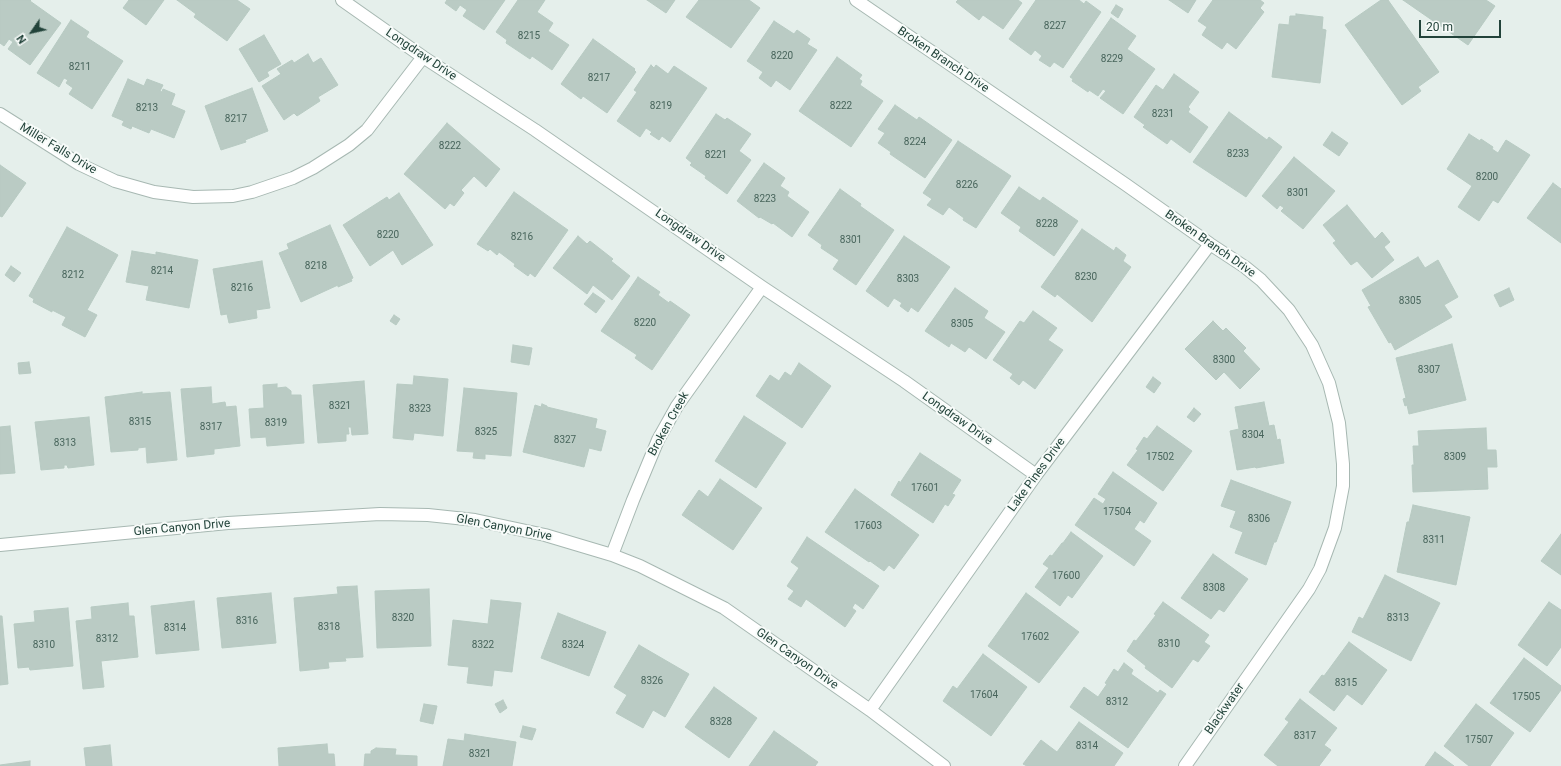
<!DOCTYPE html>
<html>
<head>
<meta charset="utf-8">
<style>
	body { margin:0 }
	#map { position:relative; width:1561px; height:766px; overflow:hidden; background:#e5efeb; font-family:Roboto,sans-serif }
	canvas { display:block }
	.north { position:absolute; left:12px; top:12px; width:40px; height:40px; -webkit-text-stroke:3px #f7fbf9; paint-order:stroke; rotate:236deg; font-size:11px; font-weight:700; line-height:16px; text-align:center; color:#22433a }
	.north::after { content:''; display:block; margin:auto; width:14px; height:18px; background:#22433a; clip-path:polygon(50% 0,100% 100%,50% 72%,0 100%) }
	.scale { position:absolute; left:1419px; top:20px; width:82px; height:18px; box-sizing:border-box; border:2px solid #22433a; border-top:0; padding-left:5px; font-size:12px; line-height:14px; white-space:nowrap; color:#22433a; -webkit-text-stroke:3px #f7fbf9; paint-order:stroke }
</style>
</head>
<body>
<div id="map">
<canvas width="1561" height="766"></canvas>
<div class="north">N</div>
<div class="scale">20 m</div>
</div>
<script>
const ctx = document.querySelector('canvas').getContext('2d');
ctx.lineJoin = 'round';
function fill(path, color) {
  ctx.fillStyle = color;
  ctx.fill(path, 'evenodd');
}
function poly(rows) {
  const path = new Path2D();
  for (const r of rows) {
    path.moveTo(r[0], r[1]);
    for (let i = 2; i < r.length; i += 2) path.lineTo(r[i], r[i + 1]);
  }
  return path;
}
function trace(path, color, width, dash) {
  ctx.strokeStyle = color;
  ctx.lineWidth = width;
  ctx.lineCap = dash ? 'butt' : 'round';
  ctx.setLineDash(dash || []);
  ctx.stroke(path);
}
function write(font, color, halo, rows, align = 'center') {
  ctx.font = font + ' Roboto,sans-serif';
  ctx.lineWidth = 4;
  ctx.setLineDash([]);
  ctx.textBaseline = 'middle';
  ctx.strokeStyle = halo;
  ctx.fillStyle = color;
  for (const [text, x, y, turn = 0] of rows) {
    ctx.save();
    ctx.translate(x, y);
    ctx.rotate((+turn || 0) * Math.PI / 180);
    ctx.textAlign = isNaN(turn) ? turn : align;
    if (halo) ctx.strokeText(text, 0, 0);
    ctx.fillText(text, 0, 0);
    ctx.restore();
  }
}
const building = poly([
	[0,0,31,0,30,1,61,23,30,65,8,49,13,42,9,39,4,46,0,43,0,0],
	[129,0,164,0,146,25,123,8,129,0],
	[177,0,237,0,250,9,227,41,194,17,196,14,177,0],
	[447,0,505,0,484,30,463,16,467,10,460,5,456,11,445,3,447,0],
	[518,0,545,0,537,12,553,23,548,31,569,45,552,70,532,56,530,59,506,43,507,40,496,32,518,0],
	[647,0,675,0,666,13,647,0],
	[699,0,749,0,760,8,731,48,686,17,699,0],
	[958,0,1018,0,1022,3,1003,29,983,15,979,20,956,2,958,0],
	[1036,0,1079,0,1084,4,1086,1,1101,12,1063,68,1054,62,1050,67,1039,60,1042,56,1035,50,1031,55,1009,39,1036,0],
	[1169,0,1196,0,1188,13,1169,0],
	[1213,0,1260,0,1264,3,1260,8,1264,12,1236,49,1227,42,1222,49,1202,35,1207,27,1198,21,1213,0],
	[1381,0,1388,0,1439,72,1418,87,1421,91,1402,105,1345,25,1381,0],
	[1403,0,1486,0,1495,6,1468,45,1403,0],
	[1116,5,1123,9,1118,18,1111,13,1116,5],
	[1296,14,1323,17,1322,29,1326,30,1320,83,1272,77,1279,24,1289,25,1290,16,1296,16,1296,14],
	[1111,18,1136,36,1127,49,1155,69,1123,114,1100,98,1106,91,1103,89,1098,96,1089,90,1088,92,1072,81,1073,79,1070,77,1111,18],
	[71,20,89,32,86,37,123,61,92,109,69,94,73,88,66,83,68,80,64,78,59,87,37,73,71,20],
	[774,21,794,34,797,30,810,39,807,44,817,50,790,90,776,80,771,87,759,78,763,72,747,61,774,21],
	[264,35,281,64,267,72,269,76,259,82,239,49,264,35],
	[593,39,635,69,634,70,636,72,607,113,583,96,581,99,561,84,593,39],
	[308,54,313,63,321,58,338,85,318,97,320,101,297,116,294,113,284,120,262,86,281,74,277,69,292,60,294,63,308,54],
	[837,57,862,75,859,79,862,81,860,85,883,101,851,147,799,111,837,57],
	[651,65,654,68,656,65,668,74,674,66,707,88,670,142,662,136,659,140,650,134,652,132,646,128,640,137,617,121,637,92,634,90,651,65],
	[1174,74,1199,92,1188,107,1190,109,1188,112,1208,127,1190,153,1171,139,1167,144,1143,127,1145,125,1134,117,1156,85,1163,90,1174,74],
	[128,79,144,86,147,79,163,85,160,91,162,92,163,89,175,94,171,105,185,111,174,138,151,129,149,133,132,126,131,129,122,125,124,121,112,116,128,79],
	[252,88,268,131,245,140,246,142,221,150,205,106,252,88],
	[895,105,917,120,919,117,952,140,925,178,890,154,891,152,878,143,885,133,878,129,895,105],
	[1229,112,1267,140,1269,137,1282,147,1246,197,1193,162,1229,112],
	[716,114,725,120,727,118,751,134,739,151,751,160,727,194,705,178,706,176,690,165,692,163,686,158,716,114],
	[447,123,500,169,486,187,474,176,461,190,464,193,454,206,450,203,445,209,404,174,447,123],
	[1332,132,1348,143,1339,156,1323,145,1332,132],
	[1469,134,1480,141,1481,139,1493,147,1492,149,1498,153,1506,140,1530,155,1498,203,1493,200,1479,221,1458,207,1472,186,1447,169,1469,134],
	[958,141,1011,176,976,228,963,220,964,218,949,207,943,215,927,205,932,199,923,193,958,141],
	[1294,157,1335,191,1303,229,1281,211,1284,208,1280,205,1277,209,1262,196,1294,157],
	[764,163,785,178,780,186,789,192,787,196,809,212,792,237,773,223,772,224,760,217,759,218,737,201,764,163],
	[0,165,26,183,2,217,0,216,0,165],
	[1553,183,1561,189,1561,243,1527,218,1553,183],
	[1019,187,1040,201,1043,197,1078,221,1054,256,1019,231,1021,227,1001,213,1019,187],
	[840,189,861,204,860,206,894,230,856,285,833,269,839,260,821,248,822,245,808,235,840,189],
	[514,192,568,230,535,277,530,273,528,276,514,266,515,264,499,252,497,255,490,249,488,251,477,244,514,192],
	[399,193,433,245,402,265,393,250,370,266,343,225,387,197,389,200,399,193],
	[1347,205,1375,239,1382,232,1390,242,1384,247,1394,260,1372,278,1357,261,1351,265,1333,243,1336,241,1323,225,1347,205],
	[330,225,353,278,351,279,352,281,338,287,338,285,301,302,279,253,289,249,287,244,330,225],
	[67,227,118,255,87,310,97,315,85,337,62,325,66,317,52,310,52,312,33,302,34,299,29,296,67,227],
	[1082,229,1114,251,1116,247,1126,255,1123,261,1131,267,1092,322,1057,294,1055,297,1041,287,1082,229],
	[578,236,587,244,590,241,613,259,611,261,630,276,612,300,593,285,587,294,553,268,578,236],
	[904,236,950,267,918,312,911,307,908,312,900,306,902,303,894,298,888,307,866,291,904,236],
	[132,251,156,255,156,252,198,260,189,308,146,300,149,286,126,282,132,251],
	[1418,257,1425,268,1438,260,1458,297,1444,305,1452,317,1395,350,1391,342,1389,343,1368,307,1371,306,1362,290,1418,257],
	[262,261,270,308,256,310,257,318,229,323,227,314,221,315,213,269,262,261],
	[11,266,21,273,14,282,5,275,11,266],
	[638,277,660,292,658,295,669,303,670,301,690,315,652,370,635,358,637,355,601,331,638,277],
	[955,288,988,311,984,318,1005,332,986,359,969,347,965,352,951,343,949,347,925,331,955,288],
	[1509,288,1514,300,1500,307,1494,295,1509,288],
	[593,293,605,301,596,313,584,304,593,293],
	[1033,311,1057,328,1048,340,1063,350,1035,389,1023,380,1019,385,1010,378,1013,374,993,360,1020,321,1024,323,1033,311],
	[394,315,400,319,396,325,390,321,394,315],
	[1213,321,1223,331,1226,328,1246,348,1243,351,1260,369,1240,389,1224,372,1216,380,1185,349,1213,321],
	[1452,344,1466,400,1409,414,1407,405,1405,406,1403,399,1406,398,1396,358,1452,344],
	[513,345,532,348,529,365,511,362,513,345],
	[29,362,31,373,19,374,18,363,29,362],
	[799,363,831,386,802,428,756,396,770,375,779,381,785,372,791,376,799,363],
	[414,376,448,379,443,436,414,433,413,440,393,438,397,384,413,385,414,376],
	[1153,377,1161,383,1154,393,1146,387,1153,377],
	[364,381,368,434,352,435,351,427,348,427,349,434,346,434,346,441,318,443,313,385,364,381],
	[277,384,277,388,286,387,291,391,291,395,301,395,304,443,267,446,266,437,251,438,249,409,264,408,263,385,277,384],
	[211,387,212,404,225,402,226,407,236,406,240,446,214,449,214,454,187,457,181,389,211,387],
	[464,388,517,393,511,456,485,454,485,459,473,458,474,452,457,451,464,388],
	[142,392,142,394,170,392,177,460,147,463,146,447,138,448,138,450,111,452,105,397,142,392],
	[1264,402,1269,426,1274,425,1277,440,1280,439,1284,463,1256,468,1255,467,1237,470,1230,431,1239,429,1235,407,1264,402],
	[542,404,547,406,547,407,597,419,595,428,606,431,601,451,589,448,584,467,523,452,535,405,541,407,542,404],
	[1194,408,1201,414,1194,422,1187,417,1194,408],
	[744,416,786,443,756,488,715,461,744,416],
	[89,417,94,465,68,468,67,465,64,465,64,468,41,470,35,422,89,417],
	[10,426,15,473,0,474,0,427,10,426],
	[1157,426,1192,451,1163,491,1127,465,1138,450,1136,449,1144,437,1147,439,1157,426],
	[1486,428,1487,450,1496,450,1497,467,1487,467,1488,489,1413,492,1412,465,1414,465,1413,446,1419,446,1418,431,1486,428],
	[920,453,961,480,952,494,955,495,948,506,945,504,933,523,891,495,899,481,900,483,920,453],
	[1113,472,1157,503,1144,523,1140,520,1134,529,1151,541,1134,566,1075,525,1094,498,1103,504,1106,499,1098,494,1113,472],
	[720,479,762,508,733,550,682,515,699,490,708,497,720,479],
	[1231,480,1291,502,1276,542,1274,542,1266,565,1235,553,1243,532,1230,527,1236,511,1221,506,1231,480],
	[855,489,919,535,894,569,889,565,884,571,870,561,869,562,825,532,855,489],
	[1413,505,1470,517,1456,585,1397,572,1407,522,1409,522,1413,505],
	[1071,532,1103,556,1072,598,1068,595,1060,606,1035,587,1049,568,1043,564,1050,555,1052,556,1062,543,1063,543,1071,532],
	[1561,534,1561,575,1541,561,1561,534],
	[807,537,879,586,863,609,855,603,852,608,856,611,845,627,806,599,801,607,788,599,794,591,787,586,799,568,791,562,807,537],
	[1213,554,1248,579,1224,612,1219,609,1211,619,1181,598,1213,554],
	[1385,575,1440,603,1411,661,1352,632,1359,617,1363,619,1385,575],
	[357,586,363,657,345,658,346,661,328,662,329,668,300,671,294,598,338,594,337,587,357,586],
	[429,589,431,646,377,648,375,591,429,589],
	[271,593,276,643,222,648,217,598,271,593],
	[1026,593,1079,632,1039,683,988,646,1026,593],
	[491,600,521,603,512,672,494,670,492,686,467,683,469,667,448,665,453,620,488,624,491,600],
	[194,601,199,650,156,654,151,606,194,601],
	[1163,602,1209,635,1204,642,1210,646,1198,662,1193,659,1172,688,1145,668,1146,666,1127,651,1134,640,1136,641,1156,615,1154,614,1163,602],
	[1549,602,1561,610,1561,647,1547,666,1518,645,1549,602],
	[128,603,129,616,134,616,138,657,101,661,104,687,83,689,76,621,92,619,91,607,128,603],
	[68,608,73,666,30,670,29,667,18,668,14,624,35,622,34,611,68,608],
	[558,613,606,632,589,676,541,658,558,613],
	[0,616,2,616,8,684,0,685,0,616],
	[1349,642,1387,670,1362,705,1347,694,1334,711,1309,692,1322,675,1324,676,1349,642],
	[639,645,689,674,665,717,653,710,643,728,616,713,627,695,614,687,639,645],
	[983,654,1027,687,991,736,943,701,953,686,957,689,983,654],
	[1524,658,1561,686,1561,690,1530,732,1490,703,1524,658],
	[1124,663,1133,670,1131,674,1158,693,1160,690,1166,694,1128,748,1070,707,1084,687,1098,697,1107,684,1105,683,1114,669,1118,672,1124,663],
	[714,687,757,718,729,758,685,727,714,687],
	[1300,699,1337,728,1324,745,1331,750,1319,766,1278,766,1264,755,1289,722,1285,719,1300,699],
	[503,700,507,708,500,713,495,704,503,700],
	[424,704,437,706,433,724,420,721,424,704],
	[1476,704,1514,733,1490,766,1469,766,1444,746,1476,704],
	[1079,722,1123,753,1114,766,1027,766,1023,764,1041,740,1057,752,1079,722],
	[523,726,536,729,532,740,520,737,523,726],
	[774,731,818,762,815,766,749,766,774,731],
	[465,734,516,742,512,766,443,766,448,739,464,741,465,734],
	[327,744,328,754,334,754,335,766,279,766,278,748,327,744],
	[110,745,112,766,86,766,84,748,110,745],
	[376,748,396,749,395,755,417,756,417,766,364,766,365,754,371,754,371,751,376,748],
	[1435,752,1454,766,1425,766,1435,752],
	[30,761,30,766,0,766,0,765,30,761]
]);
const minor = poly([
	[342,0,423,57,535,130,762,287,904,381,1036,475],
	[856,0,1125,184,1210,244,1245,267,1261,280,1289,310,1312,345,1329,383,1339,423,1343,464,1343,486,1335,528,1320,569,1309,589,1185,766],
	[0,114,79,164,115,181,154,192,193,197,233,196,252,192,293,178,313,168,349,145,367,130,423,57],
	[0,545,228,523,380,514,428,515,475,520,545,535,612,555,640,566,724,608,870,710,944,766],
	[612,555,633,500,658,440,677,406,762,287],
	[870,710,1036,475,1210,244]
]);
const numberNames = [
	["8227",1055,26],
	["8215",529,36],
	["8220",782,56],
	["8229",1112,59],
	["8211",80,67],
	["8217",599,78],
	["8219",661,106],
	["8222",841,106],
	["8213",147,108],
	["8231",1163,114],
	["8217",236,119],
	["8224",915,142],
	["8222",450,146],
	["8233",1238,154],
	["8221",716,155],
	["8200",1487,177],
	["8226",967,185],
	["8301",1298,193],
	["8223",765,199],
	["8228",1047,224],
	["8220",388,235],
	["8216",522,237],
	["8301",851,240],
	["8218",316,266],
	["8214",162,271],
	["8212",73,275],
	["8230",1086,277],
	["8303",908,279],
	["8216",242,288],
	["8305",1410,301],
	["8220",645,323],
	["8305",962,324],
	["8300",1224,360],
	["8307",1429,370],
	["8321",340,406],
	["8323",420,409],
	["8315",140,422],
	["8319",276,423],
	["8317",211,427],
	["8325",486,432],
	["8304",1253,435],
	["8327",565,440],
	["8313",65,443],
	["17502",1160,457],
	["8309",1455,457],
	["17601",925,488],
	["17504",1117,512],
	["8306",1259,519],
	["17603",868,526],
	["8311",1434,540],
	["17600",1066,576],
	["8308",1214,588],
	["8320",403,618],
	["8313",1398,618],
	["8316",247,621],
	["8318",329,627],
	["8314",175,628],
	["17602",1035,637],
	["8312",107,639],
	["8310",1169,644],
	["8310",44,645],
	["8322",483,645],
	["8324",573,645],
	["8326",652,681],
	["8315",1346,683],
	["17604",984,695],
	["17505",1526,697],
	["8312",1117,702],
	["8328",721,722],
	["8317",1305,736],
	["17507",1479,740],
	["8314",1087,746],
	["8321",480,754]
];
const streetNames = [
	["Longdraw Drive",421,55,34],
	["Broken Branch Drive",943,60,34],
	["Miller Falls Drive",58,149,31],
	["Longdraw Drive",690,236,35],
	["Broken Branch Drive",1210,244,35],
	["Longdraw Drive",957,419,35],
	["Broken Creek",669,424,-61],
	["Lake Pines Drive",1037,475,-54],
	["Glen Canyon Drive",182,528,-5],
	["Glen Canyon Drive",504,528,11],
	["Glen Canyon Drive",797,659,35],
	["Blackwater",1225,709,-55]
];
fill(building, '#bacbc4');
trace(building, '#b7cac2', 1);
trace(minor, '#a7b8b2', 14);
trace(minor, '#fff', 12);
write('10px', '#48655c', null, numberNames);
write('12px', '#22433a', '#f7fbf9', streetNames);
</script>
</body>
</html>
